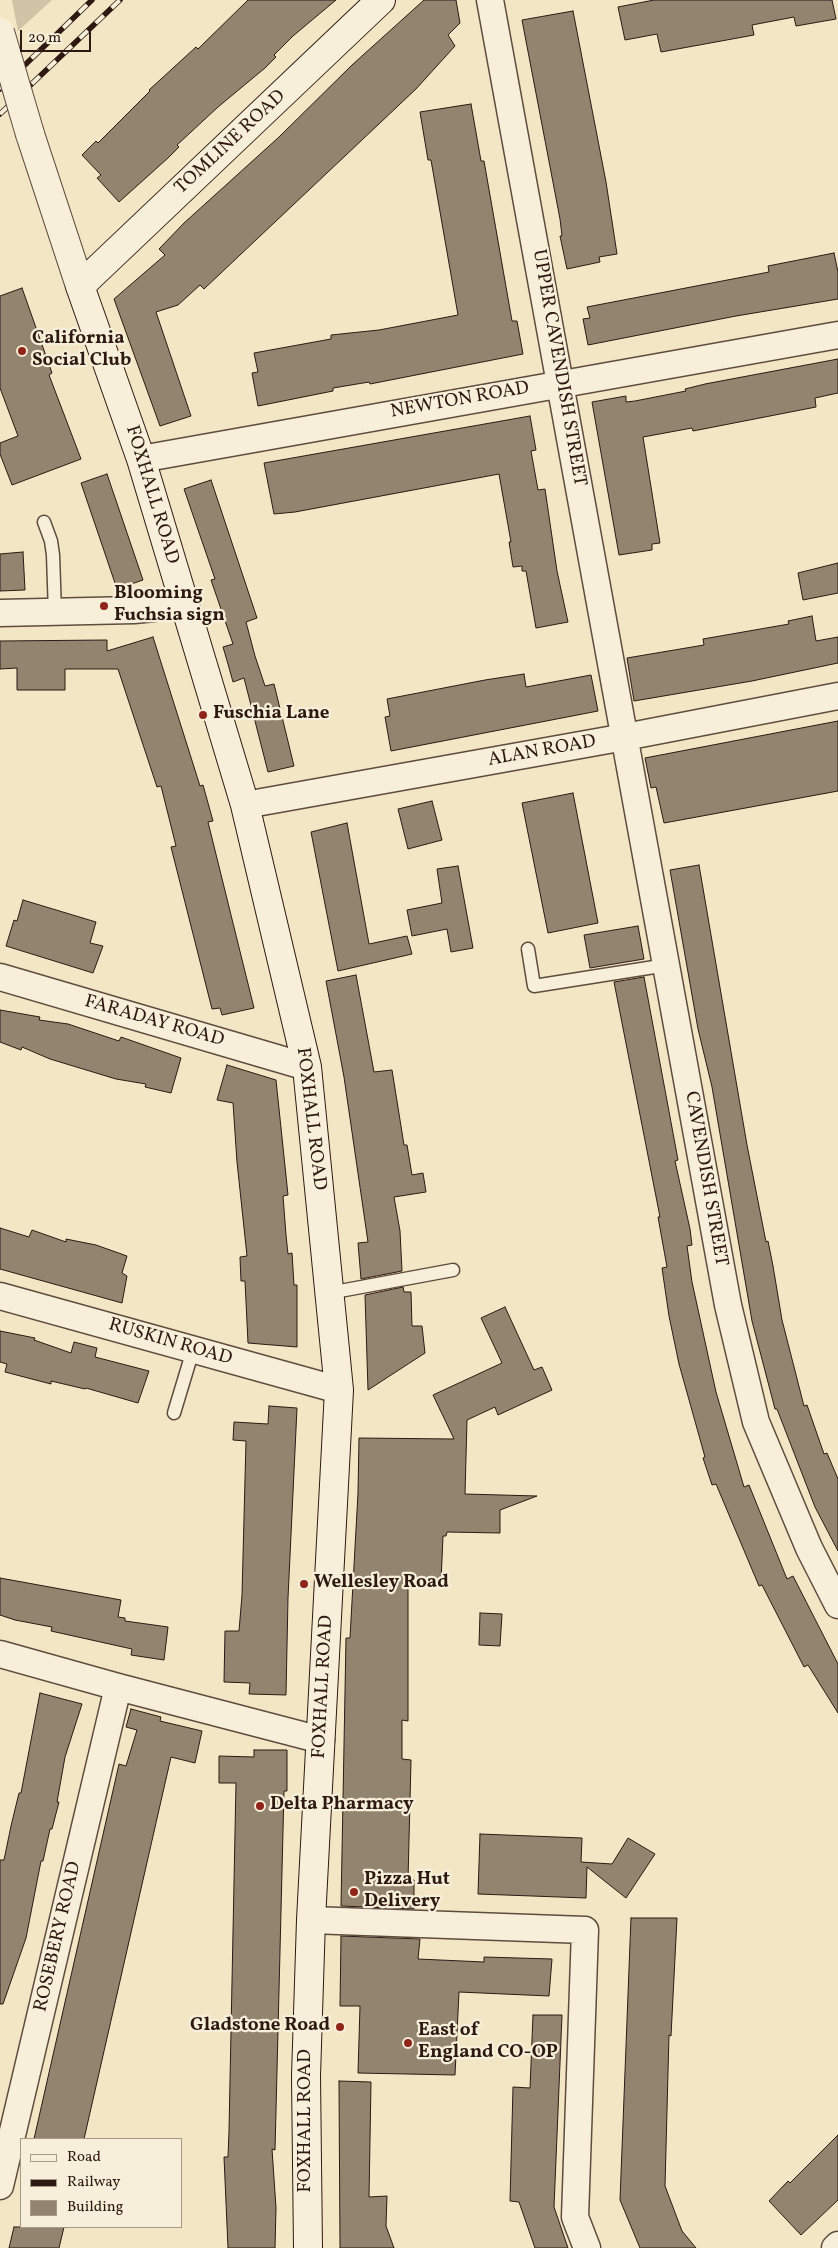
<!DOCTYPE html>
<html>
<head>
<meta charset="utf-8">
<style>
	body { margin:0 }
	#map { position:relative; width:838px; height:2248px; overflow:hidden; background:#f2e6c5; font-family:Vollkorn,serif }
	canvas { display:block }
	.legend { position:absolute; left:20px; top:2138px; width:162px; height:90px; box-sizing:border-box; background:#f7efd9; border:1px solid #a69989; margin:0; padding:6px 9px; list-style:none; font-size:15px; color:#2d1911 }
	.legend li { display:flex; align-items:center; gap:10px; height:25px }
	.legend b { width:25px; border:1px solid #a69989 }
	.scale { position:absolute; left:20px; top:30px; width:71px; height:22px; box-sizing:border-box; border:2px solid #2d1911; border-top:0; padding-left:6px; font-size:15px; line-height:18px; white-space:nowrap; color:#2d1911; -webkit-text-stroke:4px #f7efd9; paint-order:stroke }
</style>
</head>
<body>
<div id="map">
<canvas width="838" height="2248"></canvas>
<ul class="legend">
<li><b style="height:6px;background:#f7efd9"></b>Road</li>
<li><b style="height:6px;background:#2d1911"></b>Railway</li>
<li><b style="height:14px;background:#93846f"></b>Building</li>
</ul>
<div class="scale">20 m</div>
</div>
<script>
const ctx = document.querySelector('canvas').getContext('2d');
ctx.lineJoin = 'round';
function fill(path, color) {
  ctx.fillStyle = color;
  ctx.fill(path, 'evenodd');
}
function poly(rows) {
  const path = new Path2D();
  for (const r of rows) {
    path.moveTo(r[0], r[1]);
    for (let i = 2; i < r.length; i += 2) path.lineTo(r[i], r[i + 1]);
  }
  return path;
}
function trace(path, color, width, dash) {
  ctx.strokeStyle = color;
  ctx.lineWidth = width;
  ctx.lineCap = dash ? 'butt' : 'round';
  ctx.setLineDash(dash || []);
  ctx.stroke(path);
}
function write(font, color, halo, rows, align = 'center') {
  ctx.font = font + ' Vollkorn,serif';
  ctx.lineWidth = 4.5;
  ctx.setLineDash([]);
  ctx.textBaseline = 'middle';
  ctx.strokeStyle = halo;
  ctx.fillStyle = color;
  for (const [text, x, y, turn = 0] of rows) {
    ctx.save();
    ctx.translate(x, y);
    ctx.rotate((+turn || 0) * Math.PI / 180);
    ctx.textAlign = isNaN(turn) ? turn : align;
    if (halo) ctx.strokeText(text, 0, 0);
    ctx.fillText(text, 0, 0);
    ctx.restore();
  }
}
const green = poly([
	[12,0,52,0,18,31]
]);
const building = poly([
	[248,0,336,0,293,36,274,55,276,57,265,68,218,107,177,145,179,147,168,158,119,202,97,178,101,175,82,155,96,141,98,143,150,91,149,90,196,47,198,49,248,0],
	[424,0,456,0,460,23,448,35,455,46,416,89,204,289,200,285,178,305,156,312,191,416,160,426,114,299,165,255,159,249,184,223,279,137,352,65,424,0],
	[654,0,832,0,836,19,796,26,794,17,752,25,754,35,661,52,657,34,625,40,618,7,654,0],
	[573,11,606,182,617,254,599,257,600,262,567,269,560,236,562,236,560,219,522,20,573,11],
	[471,104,481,161,484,161,512,321,517,321,523,354,370,384,369,382,333,388,333,391,258,406,252,373,258,372,254,353,331,339,331,335,379,330,458,315,431,160,428,160,420,112,471,104],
	[834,253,838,272,838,299,736,316,588,345,583,319,590,318,587,307,769,272,768,266,834,253],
	[22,288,52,373,49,375,81,459,12,485,0,454,0,443,18,436,0,388,0,296,22,288],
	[838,359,838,393,815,398,816,407,693,431,692,428,643,437,660,543,652,544,652,550,619,555,592,402,626,396,626,402,635,401,686,391,685,389,705,384,838,359],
	[530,416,536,450,531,451,538,490,545,489,557,571,568,622,536,628,526,571,522,571,522,566,513,567,509,542,511,542,499,474,295,512,274,514,264,463,530,416],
	[107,474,143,580,117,589,81,483,107,474],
	[211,480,257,618,246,622,255,656,265,686,274,684,294,766,268,772,244,678,233,682,228,664,223,647,233,644,211,580,215,579,184,489,211,480],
	[23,552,25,590,0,591,0,554,23,552],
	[838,563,838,593,803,600,798,573,838,563],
	[812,616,816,641,838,637,838,663,752,681,634,701,627,658,704,645,703,639,789,624,788,621,812,616],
	[153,637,200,786,203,785,213,821,208,822,254,1008,222,1015,220,1008,212,1009,171,847,176,846,161,786,157,787,118,669,65,669,65,690,17,690,17,668,0,669,0,641,107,640,107,651,153,637],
	[524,674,526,687,591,675,598,711,391,751,385,717,390,716,387,699,485,680,524,674],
	[838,721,838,791,664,823,656,787,651,788,645,758,838,721],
	[573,793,598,923,548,933,522,803,573,793],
	[432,801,442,840,408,849,398,809,432,801],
	[347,823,369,944,407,936,412,954,338,971,311,832,347,823],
	[699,865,747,1145,766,1242,768,1241,773,1266,782,1320,804,1406,807,1405,824,1454,827,1453,838,1479,838,1551,815,1507,777,1409,775,1409,752,1321,712,1087,698,1029,670,870,699,865],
	[458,866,473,948,451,952,447,929,412,936,407,910,442,903,437,869,458,866],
	[23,900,96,922,90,943,103,946,93,973,6,946,14,920,17,921,23,900],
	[638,926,644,959,590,968,584,935,638,926],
	[356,975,374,1072,392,1070,404,1145,407,1145,412,1175,423,1173,426,1192,394,1197,400,1231,402,1271,361,1279,358,1243,368,1242,344,1077,326,981,356,975],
	[644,977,678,1160,675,1161,690,1229,692,1245,687,1246,692,1282,716,1392,744,1487,749,1485,787,1579,793,1576,838,1664,838,1713,808,1665,804,1667,762,1585,759,1586,716,1484,712,1485,703,1458,705,1457,679,1364,669,1316,662,1268,667,1267,658,1217,660,1217,614,982,644,977],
	[0,1010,40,1017,39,1020,68,1024,119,1041,121,1037,181,1058,171,1093,145,1087,146,1084,116,1079,50,1059,22,1047,21,1050,0,1042,0,1010],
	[227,1065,276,1080,288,1195,283,1196,286,1235,288,1254,292,1253,294,1285,297,1285,297,1347,248,1343,245,1281,241,1281,240,1257,247,1256,237,1162,233,1103,217,1100,227,1065],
	[0,1228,29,1237,32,1230,66,1242,66,1239,96,1245,127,1256,122,1273,127,1276,122,1303,0,1269,0,1228],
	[403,1287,404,1292,411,1292,412,1326,422,1326,425,1353,368,1390,365,1295,403,1287],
	[505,1307,534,1370,542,1367,552,1390,498,1415,495,1407,467,1420,465,1494,537,1496,500,1510,500,1533,447,1532,446,1536,443,1536,441,1582,408,1581,408,1721,402,1720,402,1759,411,1760,408,1880,414,1880,414,1909,341,1906,346,1638,350,1638,358,1493,359,1438,454,1439,433,1395,502,1363,481,1318,505,1307],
	[0,1331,35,1338,34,1340,71,1353,74,1342,97,1348,95,1357,149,1371,138,1403,86,1388,85,1389,51,1381,51,1384,5,1372,7,1364,0,1362,0,1331],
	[269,1406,297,1408,288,1598,286,1695,249,1694,250,1683,224,1682,225,1631,239,1631,242,1595,246,1441,233,1440,234,1422,268,1424,269,1406],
	[0,1578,121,1600,118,1617,125,1618,125,1621,168,1627,164,1660,131,1655,132,1649,51,1631,52,1627,15,1620,0,1615,0,1578],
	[480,1613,502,1614,500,1646,479,1645,480,1613],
	[40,1693,82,1704,65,1757,57,1802,59,1802,52,1829,50,1829,43,1861,41,1861,26,1938,3,2004,0,2004,0,1860,4,1860,11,1826,19,1793,21,1793,40,1693],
	[131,1709,161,1717,160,1721,202,1731,195,1763,171,1757,84,2139,34,2139,119,1764,126,1766,137,1730,126,1727,131,1709],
	[254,1750,287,1750,287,1791,284,1791,275,2150,272,2149,276,2208,275,2248,228,2248,224,2157,228,2157,229,2131,236,1783,219,1783,219,1756,254,1757,254,1750],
	[480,1834,582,1838,581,1862,612,1864,628,1838,655,1854,626,1898,587,1867,586,1898,478,1894,480,1834],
	[631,1918,677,1918,671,2036,669,2035,665,2186,682,2231,696,2248,640,2248,620,2200,631,1918],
	[341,1936,420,1939,418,1959,484,1962,484,1957,552,1959,549,1996,459,1992,455,2075,358,2073,360,2006,340,2006,341,1936],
	[533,2015,562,2015,554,2207,568,2248,535,2248,519,2202,510,2201,513,2087,530,2088,533,2015],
	[339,2081,371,2082,369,2197,387,2196,386,2226,394,2248,340,2248,339,2081],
	[838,2135,838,2200,801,2235,769,2201,788,2181,790,2183,838,2135],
	[14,2227,64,2227,59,2248,9,2248,14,2227]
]);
const service = poly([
	[44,522,51,541,53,555,55,613],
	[528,949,534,986,667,965],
	[329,1293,453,1270],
	[174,1413,193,1350]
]);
const minor = poly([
	[490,0,728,1305,756,1422,809,1548,838,1605],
	[141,459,838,335],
	[0,613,134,610,154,608,184,600],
	[245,805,625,737,838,696],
	[0,977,307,1067],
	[0,1296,339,1390],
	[0,1654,118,1687,321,1740],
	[311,1920,585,1930,575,2217,587,2248],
	[0,2186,118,1687],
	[835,2248,838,2245]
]);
const tertiary = poly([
	[30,134,80,286]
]);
const secondary = poly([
	[308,2248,306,2076,311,1920,339,1390,307,1067,245,805,141,459,80,286,381,0]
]);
const rail = poly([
	[0,89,92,0],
	[0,114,120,0]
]);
const tertiaryBridge = poly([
	[0,32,30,134]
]);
const markers = [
	[22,351,5,"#8f2418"],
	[104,606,5,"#8f2418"],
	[203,715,5,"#8f2418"],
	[304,1584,5,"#8f2418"],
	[260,1806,5,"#8f2418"],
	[354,1892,5,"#8f2418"],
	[340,2027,5,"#8f2418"],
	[408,2043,5,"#8f2418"]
];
const streetNames = [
	["TOMLINE ROAD",231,143,-43],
	["UPPER CAVENDISH STREET",558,368,80],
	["NEWTON ROAD",460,401,-10],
	["FOXHALL ROAD",151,495,73],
	["ALAN ROAD",542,752,-10],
	["FARADAY ROAD",154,1022,16],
	["FOXHALL ROAD",310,1119,83],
	["CAVENDISH STREET",705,1179,80],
	["RUSKIN ROAD",170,1343,16],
	["FOXHALL ROAD",324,1687,-87],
	["ROSEBERY ROAD",59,1937,-77],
	["FOXHALL ROAD",307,2121,-90]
];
const poiNames = [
	["California",32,340],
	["Social Club",32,362],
	["Blooming",114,595],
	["Fuchsia sign",114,617],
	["Fuschia Lane",213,715],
	["Wellesley Road",314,1584],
	["Delta Pharmacy",270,1806],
	["Pizza Hut",364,1881],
	["Delivery",364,1903],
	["Gladstone Road",330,2027,"right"],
	["East of",418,2032],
	["England CO-OP",418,2054]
];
fill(green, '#d1c3a6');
fill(building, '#93846f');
trace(building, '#2d1911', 1);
trace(service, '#5e4c3e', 15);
trace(minor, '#5e4c3e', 29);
trace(tertiary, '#5e4c3e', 30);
trace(secondary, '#2d1911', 30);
trace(service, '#f7efd9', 12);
trace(minor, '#f7efd9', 26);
trace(tertiary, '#f7efd9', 28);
trace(secondary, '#f7efd9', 28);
trace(rail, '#2d1911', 5.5);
trace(rail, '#f7efd9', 4, [11]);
trace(tertiaryBridge, '#5e4c3e', 30, []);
trace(tertiaryBridge, '#f7efd9', 28);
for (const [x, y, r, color] of markers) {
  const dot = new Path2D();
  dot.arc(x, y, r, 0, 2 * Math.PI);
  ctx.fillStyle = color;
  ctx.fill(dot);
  trace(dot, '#f7efd9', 2);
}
write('19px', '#2d1911', '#f7efd9', streetNames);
write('bold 19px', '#2d1911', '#f7efd9', poiNames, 'left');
</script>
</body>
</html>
